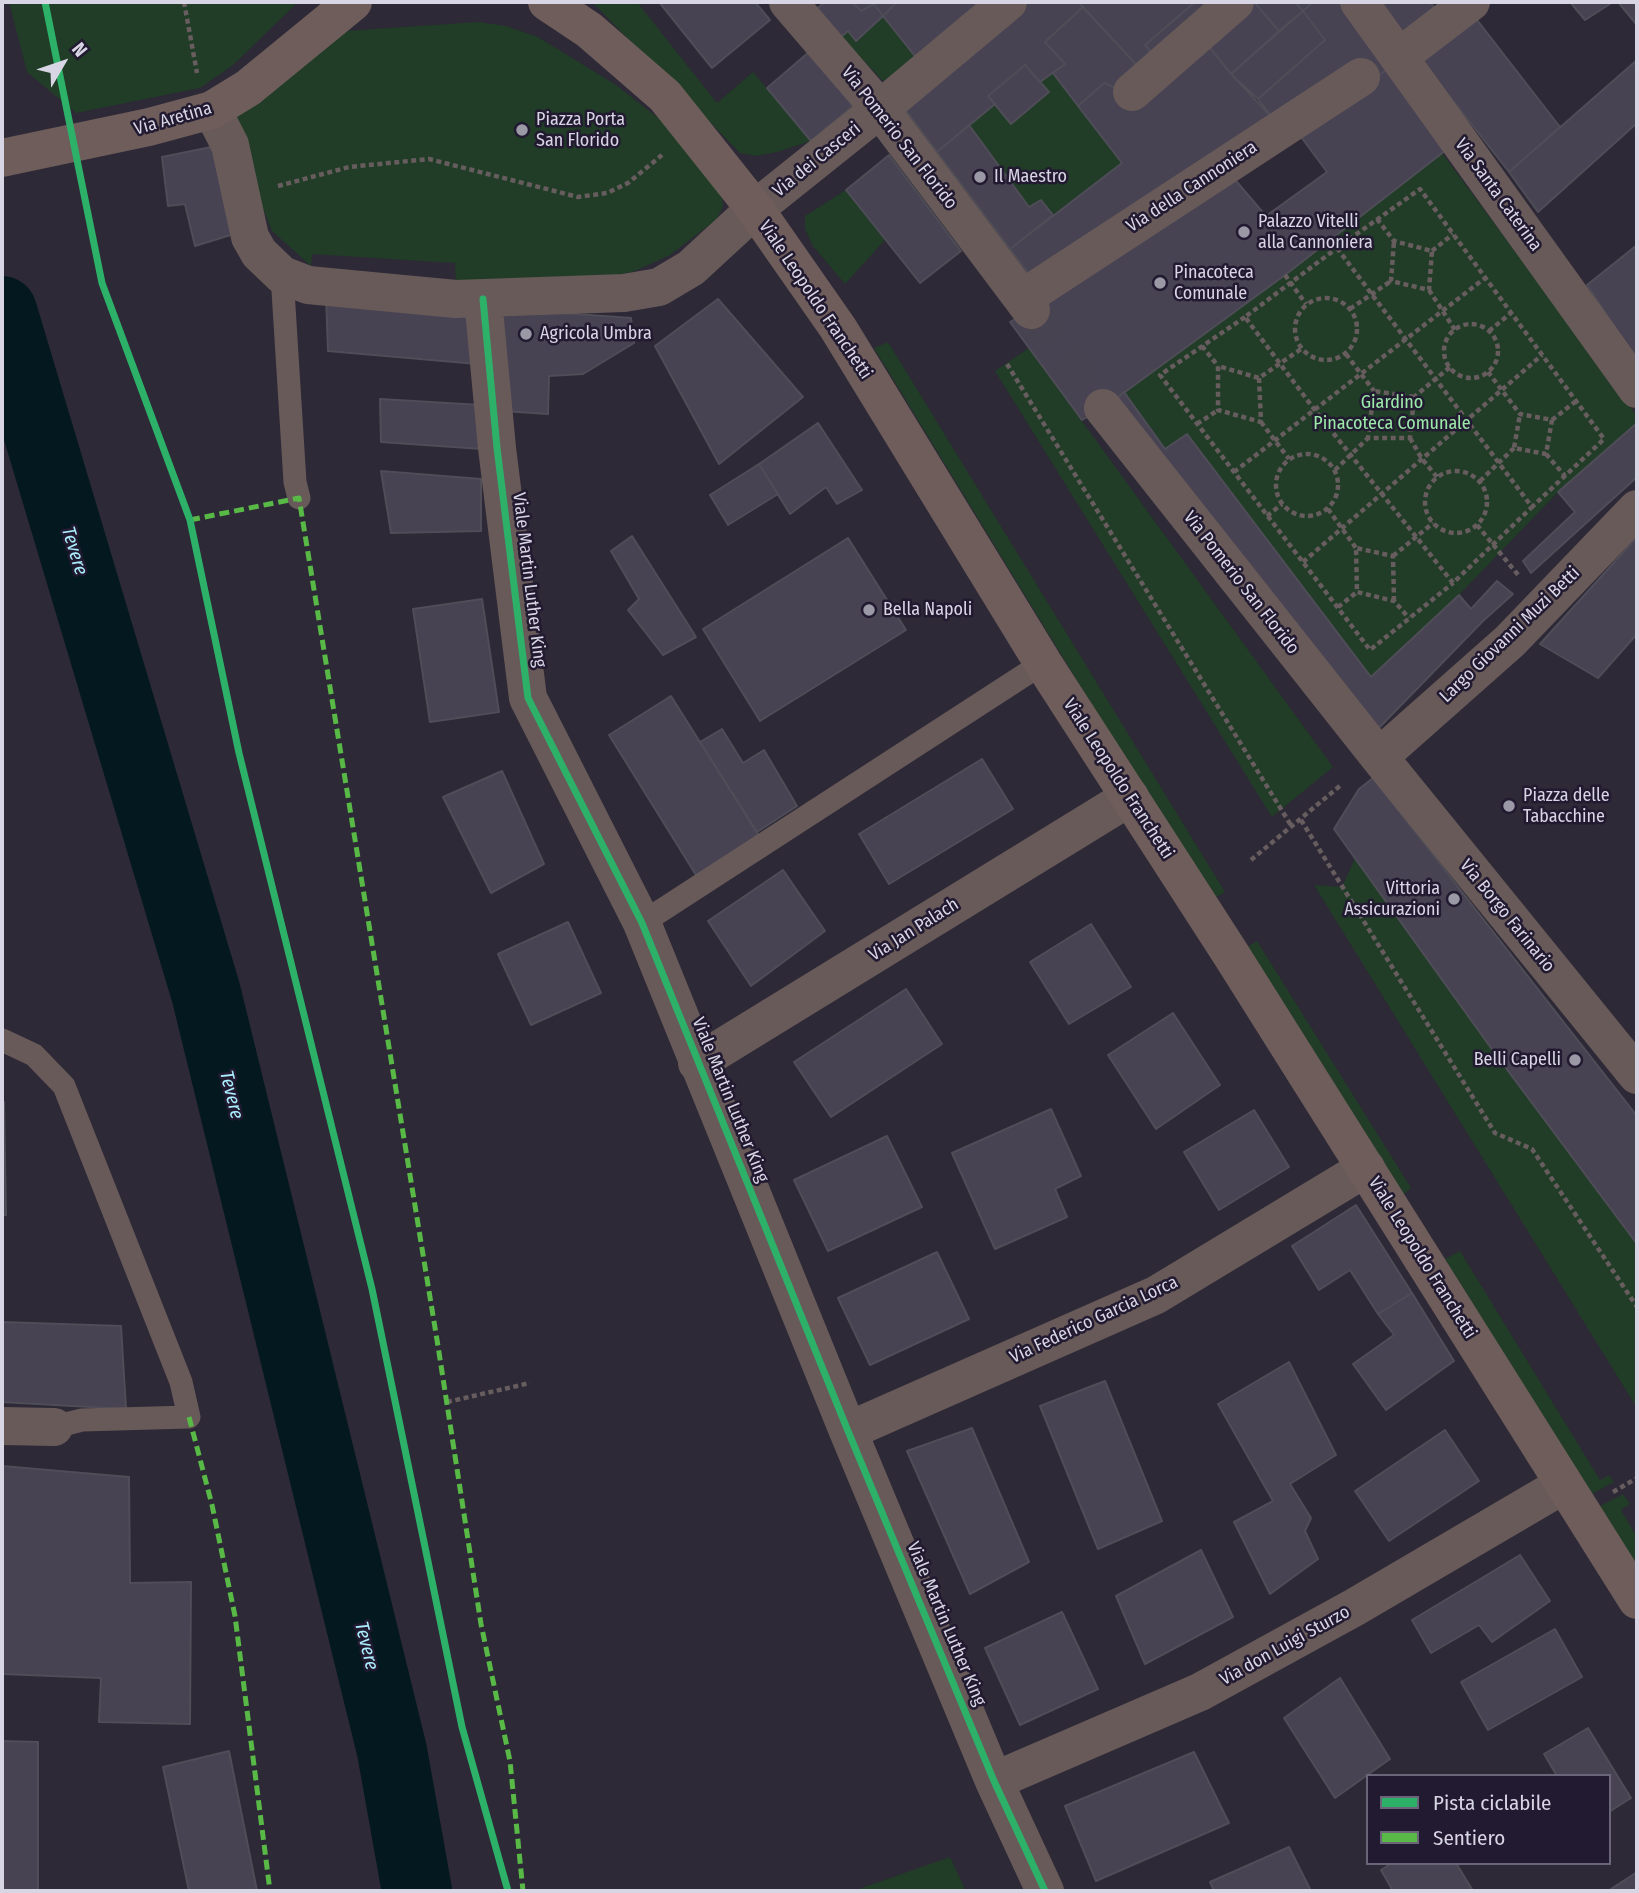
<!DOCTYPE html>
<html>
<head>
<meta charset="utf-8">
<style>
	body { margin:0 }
	#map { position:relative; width:1639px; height:1893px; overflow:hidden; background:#2d2936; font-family:"Fira Sans Condensed",sans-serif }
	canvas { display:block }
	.frame { position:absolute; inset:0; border:4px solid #d8d5e4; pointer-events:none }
	.legend { position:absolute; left:1366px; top:1774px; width:245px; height:91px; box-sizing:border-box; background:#211a31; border:2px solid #6a6579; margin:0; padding:9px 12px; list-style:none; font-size:21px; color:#d8d5e4 }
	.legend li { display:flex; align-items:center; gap:14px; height:35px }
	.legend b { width:35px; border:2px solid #6a6579 }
	.north { position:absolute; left:28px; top:28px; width:70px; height:70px; -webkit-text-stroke:5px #211a31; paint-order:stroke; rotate:51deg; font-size:19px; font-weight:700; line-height:28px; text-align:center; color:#d8d5e4 }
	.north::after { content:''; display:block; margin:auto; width:24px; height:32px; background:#d8d5e4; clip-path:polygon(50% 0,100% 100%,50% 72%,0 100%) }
</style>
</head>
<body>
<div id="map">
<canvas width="1639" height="1893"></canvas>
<div class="frame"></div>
<ul class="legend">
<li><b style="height:9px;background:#2db169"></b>Pista ciclabile</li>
<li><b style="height:9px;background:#58b947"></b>Sentiero</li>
</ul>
<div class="north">N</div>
</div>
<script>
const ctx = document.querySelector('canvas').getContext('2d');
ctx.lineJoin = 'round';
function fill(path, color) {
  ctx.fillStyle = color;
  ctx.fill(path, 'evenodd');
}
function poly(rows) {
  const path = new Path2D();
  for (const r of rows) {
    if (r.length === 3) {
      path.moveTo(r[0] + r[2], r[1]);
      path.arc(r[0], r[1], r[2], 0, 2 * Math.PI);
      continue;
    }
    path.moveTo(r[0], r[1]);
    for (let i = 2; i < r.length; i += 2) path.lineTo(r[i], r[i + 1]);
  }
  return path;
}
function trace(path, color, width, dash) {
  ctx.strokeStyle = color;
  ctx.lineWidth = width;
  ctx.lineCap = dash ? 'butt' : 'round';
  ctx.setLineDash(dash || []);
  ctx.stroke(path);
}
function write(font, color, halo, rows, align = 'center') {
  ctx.font = font + ' "Fira Sans Condensed",sans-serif';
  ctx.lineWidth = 5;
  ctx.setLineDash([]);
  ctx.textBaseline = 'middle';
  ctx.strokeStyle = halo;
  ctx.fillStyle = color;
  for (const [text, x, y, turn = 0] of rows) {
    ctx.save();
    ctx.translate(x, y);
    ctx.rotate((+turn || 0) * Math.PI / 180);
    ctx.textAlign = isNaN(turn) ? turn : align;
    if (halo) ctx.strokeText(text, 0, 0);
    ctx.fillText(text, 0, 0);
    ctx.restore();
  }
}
const green = poly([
	[9,2,298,2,232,66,200,88,76,113,27,72],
	[592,2,637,2,717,103,753,72,811,141,777,152,756,156,740,153],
	[883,16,918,60,883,81,841,37,848,31,856,40],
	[478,22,506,26,538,37,616,85,666,124,721,186,723,206,717,219,670,255,635,271,594,280,456,285,455,263,312,254,311,266,272,231,256,191,233,114,346,31],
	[1053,73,1122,163,1053,215,1041,200,1029,207,969,125,995,104,1012,124,1049,93,1040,82],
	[1442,153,1637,416,1637,423,1558,492,1459,595,1371,677,1187,434,1165,449,1124,392,1285,275],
	[846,190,885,240,845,284,813,246,805,229,805,216],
	[888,342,1225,892,1211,900,874,348],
	[1029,348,1333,767,1272,817,995,371],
	[1355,858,1491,1048,1637,1244,1637,1408,1314,885,1342,887],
	[1257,941,1411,1188,1403,1195,1247,947],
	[1460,1251,1600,1480,1609,1475,1614,1482,1590,1495,1445,1259],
	[1623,1494,1630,1504,1621,1510,1637,1537,1637,1568,1598,1507],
	[950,1857,966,1891,853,1891]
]);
const river = poly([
	[2,311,206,993,392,1751,417,1891]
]);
const building = poly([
	[659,2,755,2,770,20,712,68,659,2],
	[825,2,852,2,861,11,874,4,883,16,856,41,848,31,841,37,815,10,825,2],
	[852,2,897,2,883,16,874,4,861,11,852,2],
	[897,2,994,2,918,60,883,16,897,2],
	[1027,2,1078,2,1083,7,1045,42,1065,64,1040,82,1025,65,988,96,995,104,937,152,904,108,1027,2],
	[1078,2,1195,2,1145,45,1158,60,1144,73,1078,2],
	[1195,2,1205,2,1213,11,1158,60,1145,45,1195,2],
	[1244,2,1254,2,1279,31,1231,74,1202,38,1244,2],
	[1254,2,1295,2,1303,11,1279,31,1254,2],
	[1295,2,1313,2,1303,11,1295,2],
	[1313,2,1350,2,1394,65,1367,83,1277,123,1258,99,1325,40,1303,11,1313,2],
	[1380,2,1430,2,1440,15,1408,40,1380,2],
	[1570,2,1613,2,1585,20,1570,2],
	[1618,2,1637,2,1637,25,1618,2],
	[1083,7,1144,73,1126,92,1104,83,1078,106,1053,73,1065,64,1045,42,1083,7],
	[1303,11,1325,40,1258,99,1231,74,1303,11],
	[1474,16,1560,127,1509,172,1422,61,1474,16],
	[1202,38,1231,74,1277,123,1032,278,1010,249,1122,163,1078,106,1104,83,1126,92,1202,38],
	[809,52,854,105,811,141,767,88,809,52],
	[1637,60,1637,123,1538,212,1509,172,1637,60],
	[1025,65,1049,92,1011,124,988,96,1025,65],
	[1394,65,1450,147,1285,275,1103,408,1082,420,1010,322,1031,310,1231,175,1266,216,1327,172,1296,130,1394,65],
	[969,125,1029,207,1041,200,1053,215,1010,249,937,152,969,125],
	[221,145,237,233,195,246,185,204,168,206,162,157,221,145],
	[889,155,961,251,920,283,846,190,889,155],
	[1637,245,1637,360,1587,285,1637,245],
	[326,295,475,306,477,364,328,351,326,295],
	[718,299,803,397,719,464,655,346,718,299],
	[494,308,631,318,634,343,583,374,549,376,548,414,503,411,494,308],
	[1124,392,1165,449,1187,434,1371,677,1459,595,1471,609,1497,581,1513,594,1483,621,1373,734,1114,400,1124,392],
	[380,399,481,405,482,449,381,442,380,399],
	[818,423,862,490,837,504,826,487,790,514,759,464,818,423],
	[1637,423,1637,477,1531,573,1523,561,1575,512,1558,492,1637,423],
	[759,464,778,494,728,525,710,495,759,464],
	[381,471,481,479,481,531,391,533,381,471],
	[632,536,696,637,663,655,628,610,639,599,611,551,632,536],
	[1637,537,1637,634,1598,678,1540,644,1637,537],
	[848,538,906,630,760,721,703,629,848,538],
	[482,599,499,712,430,722,413,609,482,599],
	[671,696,759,836,696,875,609,735,671,696],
	[722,729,743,763,764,750,797,806,757,832,700,742,722,729],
	[982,759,1013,809,889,884,859,834,982,759],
	[502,771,544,864,491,893,443,797,502,771],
	[1373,778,1637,1116,1637,1244,1491,1048,1334,829,1359,789,1373,778],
	[783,870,825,931,751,986,708,921,783,870],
	[568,922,601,993,531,1025,498,954,568,922],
	[1091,924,1131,987,1069,1024,1030,962,1091,924],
	[906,989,942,1044,831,1117,794,1062,906,989],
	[1173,1013,1220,1085,1156,1129,1108,1055,1173,1013],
	[2,1101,4,1102,6,1215,2,1215,2,1101],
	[1051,1109,1081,1176,1055,1189,1067,1217,995,1249,952,1153,1051,1109],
	[1254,1110,1289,1167,1219,1210,1184,1152,1254,1110],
	[887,1136,922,1207,828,1251,794,1180,887,1136],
	[1356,1205,1412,1293,1378,1314,1350,1270,1319,1290,1292,1246,1356,1205],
	[937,1252,969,1319,870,1365,838,1298,937,1252],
	[1412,1293,1454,1361,1386,1410,1353,1364,1394,1335,1378,1314,1412,1293],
	[2,1322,121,1326,126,1409,2,1402,2,1322],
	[1289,1362,1336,1455,1290,1484,1311,1518,1305,1531,1318,1559,1270,1594,1234,1522,1273,1501,1218,1404,1289,1362],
	[1105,1381,1162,1521,1098,1549,1040,1406,1105,1381],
	[972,1428,1029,1562,970,1594,907,1451,972,1428],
	[1445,1430,1479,1481,1389,1541,1355,1491,1445,1430],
	[2,1466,129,1477,130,1583,191,1582,190,1724,99,1722,101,1678,2,1674,2,1466],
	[1201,1550,1233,1617,1145,1664,1116,1596,1201,1550],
	[1520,1555,1550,1601,1492,1642,1479,1625,1431,1653,1412,1620,1520,1555],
	[1062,1612,1098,1689,1020,1725,985,1648,1062,1612],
	[1555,1629,1582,1677,1488,1730,1461,1682,1555,1629],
	[1340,1678,1390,1759,1335,1798,1284,1718,1340,1678],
	[1588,1728,1631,1798,1609,1812,1609,1776,1557,1776,1544,1754,1588,1728],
	[2,1741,38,1742,38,1891,2,1891,2,1741],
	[229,1751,257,1891,189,1891,163,1767,229,1751],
	[1194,1752,1229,1823,1096,1881,1065,1806,1194,1752],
	[1289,1847,1311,1891,1214,1891,1210,1882,1289,1847],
	[1392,1863,1456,1863,1473,1891,1393,1891,1381,1870,1392,1863],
	[1637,1872,1637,1891,1608,1891,1637,1872]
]);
const streetTunnel = poly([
	[1031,310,1103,408]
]);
const path = poly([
	[184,2,197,73],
	[278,186,349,167,429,159,578,197,607,193,628,183,662,155],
	[1377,219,1394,241,1432,251,1429,290,1391,281,1394,241],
	[1337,248,1532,507,1604,439,1420,189,1337,248,1245,317,1314,409,1453,583,1532,507],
	[1432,251,1453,234],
	[1285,275,1306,304],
	[1429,290,1455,330],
	[1326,329,31],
	[1350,309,1391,281],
	[1245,317,1160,375,1370,650,1453,583],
	[1471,351,27],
	[1489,331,1511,313],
	[1202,346,1218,366],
	[1346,354,1374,391],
	[1007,364,1292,827],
	[1488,372,1520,414,1552,420,1546,454,1514,448,1520,414],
	[1259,378,1261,422,1218,410,1218,366,1259,378,1301,349],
	[1414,397,1374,391,1368,438,1410,438,1414,397,1450,367],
	[1552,420,1576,401],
	[1261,422,1289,459],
	[1197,424,1218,410],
	[1410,438,1422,459,1437,477],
	[1307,485,31],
	[1546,454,1565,476],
	[1335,470,1368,438],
	[1456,502,31],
	[1234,472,1485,278],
	[1480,481,1514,448],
	[1328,509,1356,548],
	[1267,516,1282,504],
	[1477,525,1519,576],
	[1393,556,1433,523],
	[1303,562,1542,355],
	[1394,601,1393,556,1356,548,1357,592,1394,601,1409,618],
	[1338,607,1357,592],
	[1301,820,1495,1133,1532,1149,1637,1307],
	[1251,860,1341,785],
	[447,1402,530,1383],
	[1613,1492,1637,1478]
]);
const lane = poly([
	[282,275,295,482,299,498],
	[642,923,1043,663],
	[2,1040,34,1055,64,1086,181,1382,189,1417,82,1420,54,1427]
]);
const street = poly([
	[788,2,880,109,1031,310],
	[1359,2,1637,389],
	[1399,57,1471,2],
	[1132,92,1235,2],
	[212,110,230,145,250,237,259,253,282,275,308,285,456,299,624,293,659,287,691,268,755,209,880,109,1008,2],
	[1023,298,1361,77],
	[483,299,497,448,528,698,642,923,848,1431,994,1781,1045,1891],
	[1103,408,1379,757,1637,1075],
	[1379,757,1510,641,1637,509],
	[697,1063,1130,797],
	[2,1426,54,1427],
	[848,1431,1156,1295,1366,1168],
	[994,1781,1200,1692,1355,1607,1563,1485]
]);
const secondary = poly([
	[547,2,589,30,665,96,755,209,838,328,1043,663,1232,956,1637,1600],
	[2,158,149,127,212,110,248,88,353,2]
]);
const quiet = poly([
	[190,520,299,498,438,1346,481,1624,510,1761,523,1891],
	[189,1417,212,1505,235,1616,270,1891]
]);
const cycleway = poly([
	[45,2,102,283,190,520,239,753,372,1289,462,1727,508,1891],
	[483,299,497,448,528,698,642,923,848,1431,994,1781,1045,1891]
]);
const markers = [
	[522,130,7,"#9c99a7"],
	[980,177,7,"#9c99a7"],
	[1244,232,7,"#9c99a7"],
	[1160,283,7,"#9c99a7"],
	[526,334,7,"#9c99a7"],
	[869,610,7,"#9c99a7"],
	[1509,806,7,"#9c99a7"],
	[1454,899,7,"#9c99a7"],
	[1575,1060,7,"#9c99a7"]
];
const streetNames = [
	["Via Aretina",173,119,-16],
	["Via Pomerio San Florido",899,138,52],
	["Via dei Casceri",817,160,-39],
	["Via della Cannoniera",1192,187,-33],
	["Via Santa Caterina",1498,195,54],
	["Viale Leopoldo Franchetti",815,300,56],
	["Viale Martin Luther King",529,580,83],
	["Via Pomerio San Florido",1241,583,52],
	["Largo Giovanni Muzi Betti",1510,635,-44],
	["Viale Leopoldo Franchetti",1118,779,57],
	["Via Borgo Farinario",1507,916,51],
	["Via Jan Palach",914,930,-32],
	["Viale Martin Luther King",730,1100,68],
	["Viale Leopoldo Franchetti",1422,1258,58],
	["Via Federico Garcia Lorca",1094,1320,-25],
	["Viale Martin Luther King",946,1624,67],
	["Via don Luigi Sturzo",1285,1646,-29]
];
const poiNames = [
	["Piazza Porta",536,120],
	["San Florido",536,141],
	["Il Maestro",994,177],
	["Palazzo Vitelli",1258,222],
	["alla Cannoniera",1258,243],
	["Pinacoteca",1174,273],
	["Comunale",1174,294],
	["Agricola Umbra",540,334],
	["Bella Napoli",883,610],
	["Piazza delle",1523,796],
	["Tabacchine",1523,817],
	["Vittoria",1440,889,"right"],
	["Assicurazioni",1440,910,"right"],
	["Belli Capelli",1561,1060,"right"]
];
const parkNames = [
	["Giardino",1392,403],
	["Pinacoteca Comunale",1392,424]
];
const waterNames = [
	["Tevere",74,551,73],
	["Tevere",231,1095,76],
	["Tevere",366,1646,76]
];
fill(green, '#213c27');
trace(river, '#04191f', 70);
fill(building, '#474352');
trace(building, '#4f4d57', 2);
trace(streetTunnel, '#474350', 38, [38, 19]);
trace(path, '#675d5f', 4.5, [5, 3.5]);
trace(lane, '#685a59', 23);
trace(street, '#685a59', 38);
trace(secondary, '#6e5d5b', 38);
trace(quiet, '#58b947', 5, [10, 5]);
trace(cycleway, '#2db169', 7);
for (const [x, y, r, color] of markers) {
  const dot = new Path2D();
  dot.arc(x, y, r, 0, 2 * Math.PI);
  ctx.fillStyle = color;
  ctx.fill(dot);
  trace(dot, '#211a31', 2.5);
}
write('18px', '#d8d5e4', '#211a31', streetNames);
write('18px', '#d8d5e4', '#211a31', poiNames, 'left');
write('18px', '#9ce9a9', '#211a31', parkNames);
write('italic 19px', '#abeefd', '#211a31', waterNames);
</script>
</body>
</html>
